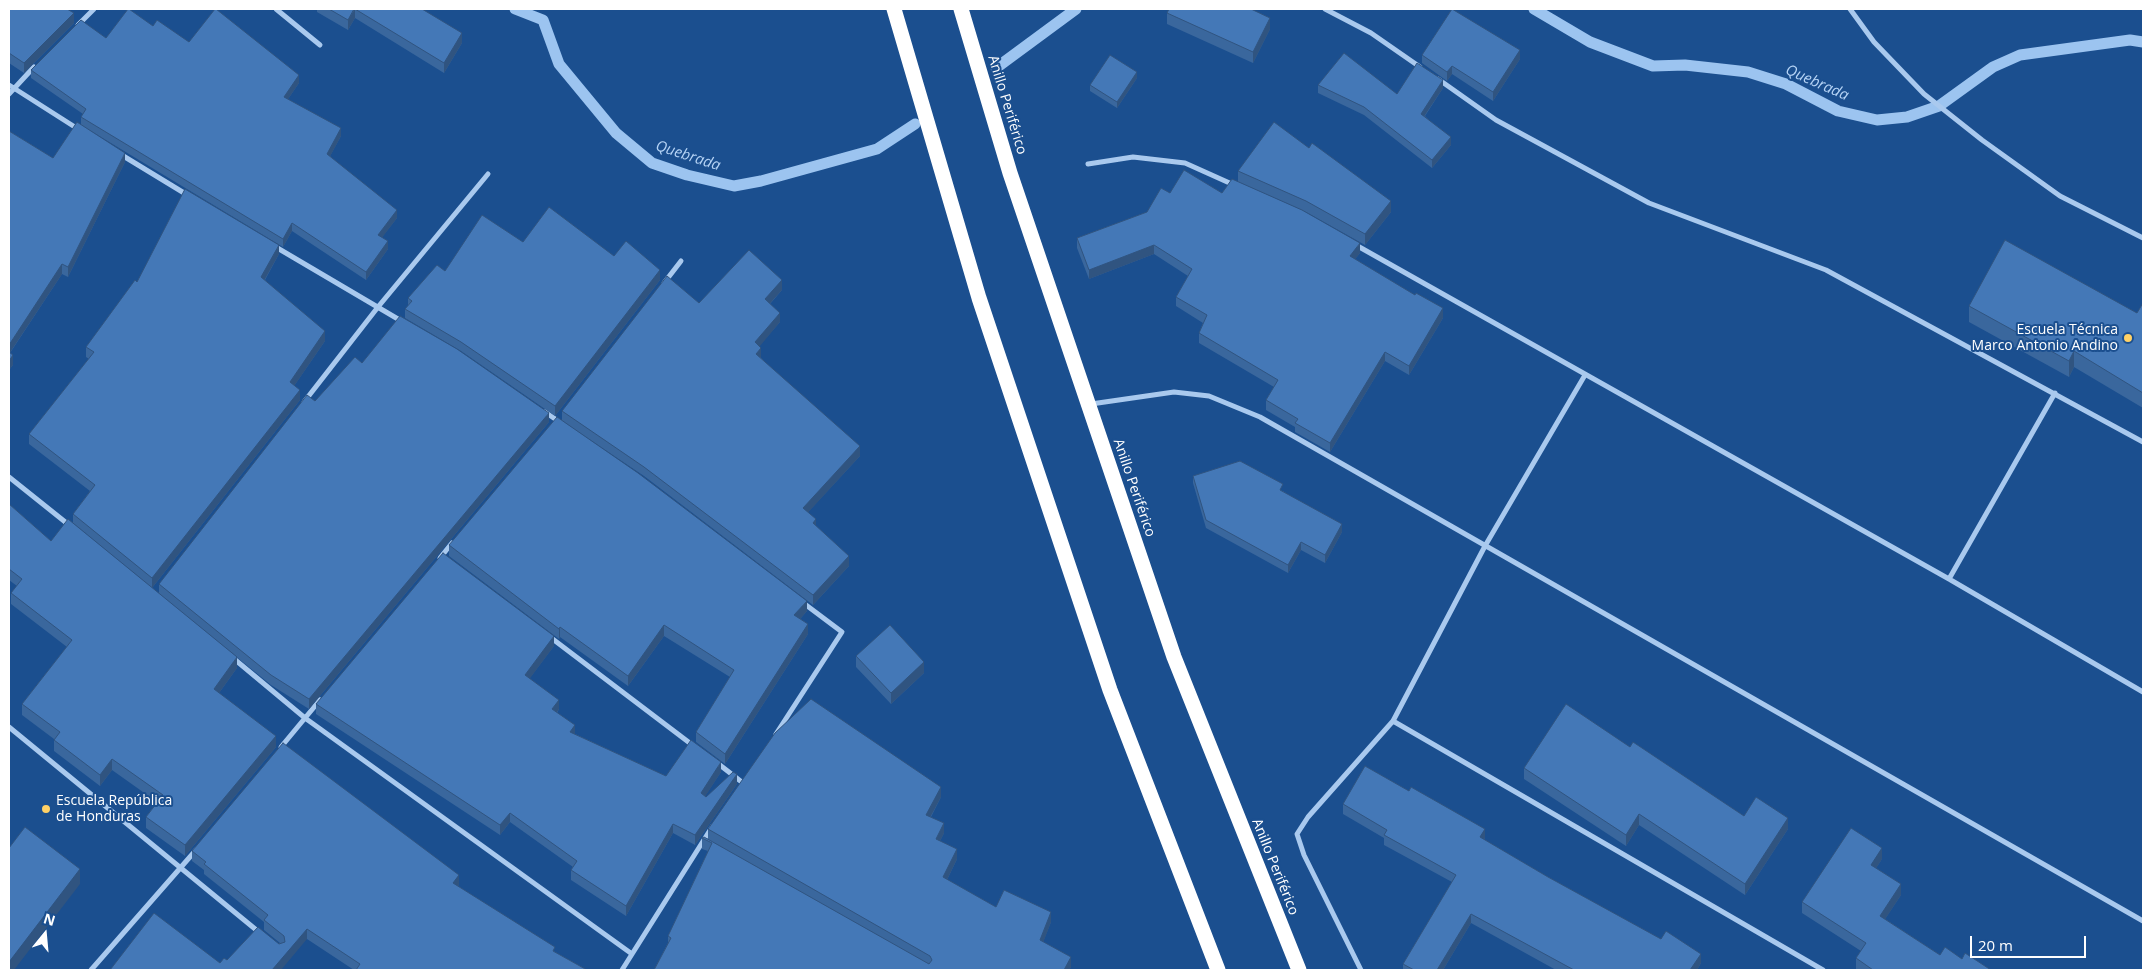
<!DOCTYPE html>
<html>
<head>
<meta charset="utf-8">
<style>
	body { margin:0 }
	#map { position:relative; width:2152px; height:979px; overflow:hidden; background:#1b4f8f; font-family:"Open Sans",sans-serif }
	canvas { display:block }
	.frame { position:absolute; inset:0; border:10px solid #fff; pointer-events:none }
	.north { position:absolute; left:20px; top:909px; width:50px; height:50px; -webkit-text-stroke:4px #1b4f8f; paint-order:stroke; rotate:17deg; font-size:14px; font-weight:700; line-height:20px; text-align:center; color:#fff }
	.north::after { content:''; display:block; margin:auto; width:18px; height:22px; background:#fff; clip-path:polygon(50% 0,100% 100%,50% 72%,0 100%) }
	.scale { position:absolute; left:1970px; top:936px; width:116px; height:22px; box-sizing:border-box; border:2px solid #fff; border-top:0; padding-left:6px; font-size:15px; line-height:18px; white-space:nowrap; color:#fff; -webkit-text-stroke:4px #1b4f8f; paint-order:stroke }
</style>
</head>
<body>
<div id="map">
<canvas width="2152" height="979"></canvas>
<div class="frame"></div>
<div class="north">N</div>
<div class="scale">20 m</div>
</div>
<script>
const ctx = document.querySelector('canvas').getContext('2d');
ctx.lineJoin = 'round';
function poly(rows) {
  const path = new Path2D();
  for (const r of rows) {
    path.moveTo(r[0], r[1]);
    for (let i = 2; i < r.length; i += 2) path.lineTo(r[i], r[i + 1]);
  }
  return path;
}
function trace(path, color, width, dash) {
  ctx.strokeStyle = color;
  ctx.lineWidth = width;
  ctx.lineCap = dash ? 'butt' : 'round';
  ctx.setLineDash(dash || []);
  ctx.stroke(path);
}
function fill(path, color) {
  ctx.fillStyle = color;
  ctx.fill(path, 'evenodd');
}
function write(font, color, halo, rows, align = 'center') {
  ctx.font = font + ' "Open Sans",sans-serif';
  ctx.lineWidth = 4;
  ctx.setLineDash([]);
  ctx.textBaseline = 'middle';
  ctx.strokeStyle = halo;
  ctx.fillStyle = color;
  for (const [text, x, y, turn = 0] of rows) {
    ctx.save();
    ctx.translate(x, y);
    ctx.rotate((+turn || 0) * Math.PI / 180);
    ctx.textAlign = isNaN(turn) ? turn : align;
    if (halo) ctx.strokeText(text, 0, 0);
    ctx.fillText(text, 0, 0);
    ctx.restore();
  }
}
const stream = poly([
	[515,9,543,20,559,64,616,133,652,163,687,175,734,186,761,181,877,149,915,124],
	[1534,9,1590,42,1653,66,1685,65,1748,72,1786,84,1838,111,1877,120,1907,117,1939,106,1993,67,2020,55,2130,40,2143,42],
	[996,68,1076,9]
]);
const street = poly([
	[276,9,320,45],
	[1325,9,1371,33,1420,67],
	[1850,9,1874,42,1924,94,1982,140,2060,196,2143,238],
	[78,25,94,9],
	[1438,79,1496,120,1649,203,1826,270,2143,442],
	[9,85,78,129],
	[9,94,34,67],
	[120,154,189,196],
	[1088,164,1133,157,1185,163,1234,185],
	[1354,244,1949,579,2143,692],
	[274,246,403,322],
	[664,283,681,261],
	[304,402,378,307,488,174],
	[1091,404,1174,392,1209,396,1260,417,2143,921],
	[545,412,561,423],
	[9,477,69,525],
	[440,558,452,543],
	[1949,579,2055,393],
	[550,637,695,747],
	[233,658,305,718,632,954],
	[1393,721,1823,970],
	[9,727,260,933],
	[776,734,842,632,802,602],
	[281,747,320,700],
	[716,762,743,783],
	[91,970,196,850],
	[622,970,712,827],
	[1361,970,1304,855,1297,834,1308,817,1393,721,1485,546,1585,375]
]);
const highway = poly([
	[894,9,979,298,1110,690,1218,970],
	[961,9,1010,173,1174,657,1299,970]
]);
const wall = poly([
	[9,9,74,23,24,73,9,63,9,64],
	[317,9,422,9,462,43,444,73,355,18,348,30,317,12],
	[1167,13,1270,29,1253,63,1167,24],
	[153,26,189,42,299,83,288,99,341,136,330,156,397,218,382,237,388,249,366,280,292,231,283,247,81,125,81,117,83,114,31,78,31,70,106,38],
	[1422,55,1520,59,1493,101,1452,74,1447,81,1422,63],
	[1137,78,1117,108,1090,91,1090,85],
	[1318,85,1397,94,1443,88,1425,116,1451,145,1432,168,1364,115,1318,93],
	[9,131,53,158,125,162,68,277,62,274,10,353,13,365,9,370],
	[1238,171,1391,212,1365,245,1306,212,1238,182],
	[1170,193,1222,193,1360,253,1355,259,1443,318,1409,375,1385,361,1330,452,1295,432,1295,427,1266,410,1266,400,1274,387,1199,343,1199,333,1203,323,1176,306,1176,297,1188,276,1154,254,1089,279,1077,248,1077,238,1147,212],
	[523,242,614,256,660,280,555,416,461,351,405,318,405,309,408,306,408,298,445,271],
	[279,254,265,280,325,341,294,386,300,400,152,588,73,523,73,514,90,491,29,444,29,434,89,359,86,357,86,347,137,282],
	[782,290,770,304,780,322,759,346,761,358,860,456,808,512,816,527,849,566,813,605,644,476,562,421,562,411,699,303],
	[2143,303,2143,408,2074,367,2069,377,1969,322,1969,306,2137,313],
	[362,363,549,422,309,709,271,685,159,594,159,584,315,401],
	[1193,476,1283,491,1342,532,1325,563,1301,550,1288,573,1206,528,1193,483],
	[9,504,51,541,237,668,219,693,276,747,185,856,146,828,146,817,157,802,112,770,100,786,54,751,54,739,22,715,22,704,67,647,11,604,11,593,17,586,9,580],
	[449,545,807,611,800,619,808,634,725,764,696,742,696,732,730,677,664,636,628,686,560,637,559,639,449,556],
	[554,646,529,679,559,709,557,713,575,734,666,776,721,772,705,796,706,797,737,784,695,845,673,833,626,916,571,880,571,870,573,867,510,822,500,835,316,714,316,704],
	[856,656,924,673,891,704,856,667],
	[1630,747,1744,816,1788,829,1745,895,1639,825,1626,846,1524,779,1524,768],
	[941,797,931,817,944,833,940,841,957,859,947,880,996,907,1051,922,1043,942,1071,967,1069,970,654,970,668,943,668,936,708,851,702,849,702,838,708,840,708,829],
	[1343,804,1485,838,1484,840,1548,877,1701,963,1697,970,1556,970,1471,923,1443,970,1403,970,1403,964,1452,882,1384,845,1384,838,1343,814],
	[192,851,459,885,458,886,555,952,587,970,354,970,307,939,220,963,227,960,280,943,264,930,264,922,204,874,204,870,192,861],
	[1882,859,1876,868,1901,895,1885,919,1940,955,1962,959,1991,970,1857,970,1856,969,1856,958,1861,951,1802,913,1802,902]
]);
const shadedWall = poly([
	[355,9,355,18,348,30,348,20],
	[74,13,74,23,24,73,24,63],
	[1270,18,1270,29,1253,63,1253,52],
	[462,33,462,43,444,73,444,63],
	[1520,50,1520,59,1493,101,1493,92],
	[1452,66,1452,74,1447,81,1447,72],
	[1137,72,1137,78,1117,108,1117,102],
	[299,75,299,83,284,105,284,97],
	[1443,80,1443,88,1421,121,1421,114],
	[341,128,341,136,327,162,327,154],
	[1451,137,1451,145,1432,168,1432,160],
	[125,153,125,162,68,277,68,267],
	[1391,201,1391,212,1365,245,1365,234],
	[397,210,397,218,378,243,378,235],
	[292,223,292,231,283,247,283,239],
	[388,241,388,249,366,280,366,272],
	[1360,243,1360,253,1350,266,1350,256],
	[279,245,279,254,261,286,261,277],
	[1154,245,1154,254,1089,279,1089,270],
	[62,264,62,274,9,354,9,345],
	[660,270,660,280,555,416,555,406],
	[782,280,782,290,765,309,765,299],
	[1443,308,1443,318,1409,375,1409,366],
	[780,313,780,322,755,352,755,342],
	[325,331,325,341,290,392,290,382],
	[761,348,761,357,756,363,756,354],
	[2074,351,2074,367,2069,377,2069,361],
	[1385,352,1385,361,1330,452,1330,443],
	[13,355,13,365,9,370,9,361],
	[300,390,300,400,152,588,152,578],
	[549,413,549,422,309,709,309,699],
	[860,446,860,456,803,518,803,508],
	[816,519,816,529,813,523],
	[1342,524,1342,532,1325,563,1325,555],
	[1301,542,1301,550,1288,573,1288,565],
	[849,556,849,566,813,605,813,595],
	[807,601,807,611,794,626,794,615],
	[808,624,808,634,725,764,725,754],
	[664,625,664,636,628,686,628,676],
	[560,627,560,637,559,639,559,629],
	[554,636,554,646,525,685,525,675],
	[237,657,237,668,214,700,214,689],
	[924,662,924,673,891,704,891,693],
	[559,700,559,709,552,719,552,709],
	[575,725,575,735,570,732],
	[276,736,276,747,185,856,185,845],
	[112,759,112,770,100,786,100,775],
	[721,762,721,772,701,803,701,793],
	[737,774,737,784,695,845,695,835],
	[941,787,941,797,926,825,926,815],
	[510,813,510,822,500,835,500,825],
	[1639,814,1639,825,1626,846,1626,835],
	[1788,818,1788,829,1745,895,1745,884],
	[944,823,944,833,936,849,936,839],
	[673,824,673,833,626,916,626,906],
	[1485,829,1485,838,1480,847,1480,837],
	[1882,848,1882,859,1871,876,1871,865],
	[957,849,957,859,943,888,943,877],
	[80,869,80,884,14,970,9,970,9,962],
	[459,875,459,885,453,893,453,883],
	[1901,884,1901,895,1880,927,1880,916],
	[1051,912,1051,922,1040,951,1040,940],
	[1471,914,1471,923,1443,970,1437,970],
	[307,929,307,939,281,970,272,970],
	[1701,954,1701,963,1697,970,1690,970],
	[1071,957,1071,967,1069,970,1064,970]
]);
const building = poly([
	[9,9,67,9,74,13,24,63,9,53,9,54,9,9],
	[128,9,129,9,153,26,157,20,189,42,215,9,216,9,299,75,284,97,341,128,327,154,397,210,378,235,388,241,366,272,292,223,283,239,81,117,86,109,31,70,81,20,106,38,128,9],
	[329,9,354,9,348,20,329,9],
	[355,9,422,9,462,33,444,63,355,9],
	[1169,9,1251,9,1270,18,1253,52,1167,13,1169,9],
	[1452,9,1520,50,1493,92,1452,66,1447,72,1422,55,1452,9],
	[1344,53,1397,94,1417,63,1443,80,1421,114,1451,137,1432,160,1364,107,1318,85,1344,53],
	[1110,55,1137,72,1117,102,1090,85,1110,55],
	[77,122,125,153,68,267,62,264,9,345,9,131,53,158,77,122],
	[1274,122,1309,148,1312,143,1391,201,1365,234,1306,201,1238,171,1274,122],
	[1184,170,1222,193,1232,179,1302,210,1360,243,1350,256,1415,295,1416,293,1443,308,1409,366,1385,352,1330,443,1295,423,1298,419,1266,400,1278,380,1199,333,1207,315,1176,297,1192,269,1154,245,1089,270,1077,238,1147,212,1161,188,1170,193,1184,170],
	[185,189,279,245,261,277,325,331,290,382,300,390,152,578,73,514,95,485,29,434,94,352,86,347,135,280,137,282,185,189],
	[549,207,614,256,626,241,660,270,555,406,461,342,405,309,412,301,408,298,437,265,445,271,482,215,523,242,549,207],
	[2005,240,2137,313,2143,303,2143,393,2074,351,2069,361,1969,306,2005,240],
	[749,250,782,280,765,299,780,313,755,342,761,348,756,354,860,446,803,508,816,519,813,523,849,556,813,595,644,467,562,411,667,276,699,303,749,250],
	[400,316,457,349,549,413,309,699,271,675,159,584,307,395,315,401,355,357,362,363,400,316],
	[9,352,13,355,9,361,9,352],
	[557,417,638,473,807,601,794,615,808,624,725,754,696,732,734,670,664,625,628,676,560,627,559,629,449,545,557,417],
	[1240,461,1283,484,1280,490,1342,524,1325,555,1301,542,1288,565,1206,520,1193,476,1240,461],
	[9,504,51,541,68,519,237,657,214,689,276,736,185,845,146,817,163,795,112,759,100,775,54,740,60,732,22,704,72,640,11,593,22,579,9,569,9,504],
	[443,553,554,636,525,675,559,700,552,709,575,725,570,732,666,776,691,740,721,762,701,793,706,797,733,772,737,774,695,835,673,824,626,906,571,870,577,861,510,813,500,825,316,704,443,553],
	[890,625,924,662,891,693,856,656,890,625],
	[811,699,941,787,926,815,944,823,936,839,957,849,943,877,996,907,1004,890,1051,912,1040,940,1071,957,1064,970,654,970,671,938,668,936,712,843,702,838,704,837,929,964,932,960,930,956,708,829,775,733,811,699],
	[1566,704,1630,747,1633,742,1744,816,1756,797,1788,818,1745,884,1639,814,1626,835,1524,768,1566,704],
	[283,743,459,875,453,883,555,947,553,951,587,970,356,970,360,964,307,929,272,970,110,970,154,913,220,963,224,958,227,960,258,927,279,944,285,942,284,936,264,920,268,915,204,864,206,862,192,851,283,743],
	[1365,766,1409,791,1411,787,1485,829,1480,837,1548,877,1661,939,1666,931,1701,954,1690,970,1574,970,1471,914,1437,970,1414,970,1403,964,1456,875,1384,835,1387,830,1343,804,1365,766],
	[25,827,80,869,9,962,9,848,25,827],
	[1851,828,1882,848,1871,865,1901,884,1880,916,1940,955,1945,947,1962,959,1965,953,1991,970,1873,970,1856,958,1866,943,1802,902,1851,828]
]);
const markers = [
	[2128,338,5,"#ffd166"],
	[46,809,5,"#ffd166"]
];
const streetNames = [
	["Anillo Periférico",1007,105,73],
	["Anillo Periférico",1134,488,71],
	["Anillo Periférico",1275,867,68]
];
const poiNames = [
	["Escuela Técnica",2118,330],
	["Marco Antonio Andino",2118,346],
	["Escuela República",56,801,"left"],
	["de Honduras",56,817,"left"]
];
const waterNames = [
	["Quebrada",1817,83,24],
	["Quebrada",688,156,18]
];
trace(stream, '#9cc4f0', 11);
trace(street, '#a9c9ee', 5);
trace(highway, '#fff', 15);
fill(wall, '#3a679d');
fill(shadedWall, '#305480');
fill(building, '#4478b7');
trace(building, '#305480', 1);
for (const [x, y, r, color] of markers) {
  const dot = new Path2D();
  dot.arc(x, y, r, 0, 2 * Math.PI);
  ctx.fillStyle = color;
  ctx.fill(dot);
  trace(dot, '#1b4f8f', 2);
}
write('14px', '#fff', '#1b4f8f', streetNames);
write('14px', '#fff', '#1b4f8f', poiNames, 'right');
write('italic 15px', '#b5d3f5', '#1b4f8f', waterNames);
</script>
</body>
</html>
